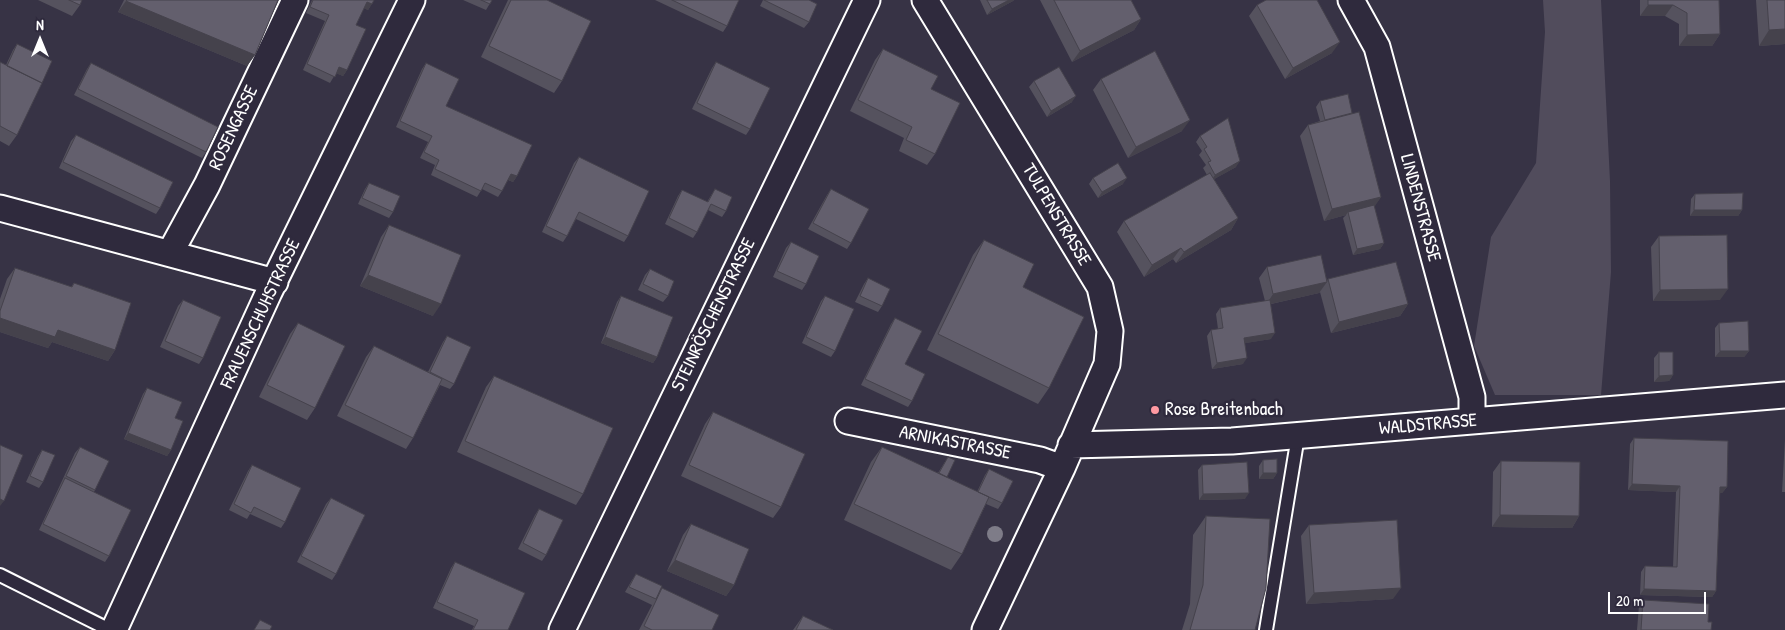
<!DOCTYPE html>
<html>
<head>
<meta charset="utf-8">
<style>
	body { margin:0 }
	#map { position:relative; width:1785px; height:630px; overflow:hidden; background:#373345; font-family:"Patrick Hand",sans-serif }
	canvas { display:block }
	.north { position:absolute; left:15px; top:15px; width:50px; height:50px; -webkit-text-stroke:4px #2f2a3d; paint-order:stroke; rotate:0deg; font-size:14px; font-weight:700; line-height:20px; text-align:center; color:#fff }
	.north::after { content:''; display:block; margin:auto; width:18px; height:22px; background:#fff; clip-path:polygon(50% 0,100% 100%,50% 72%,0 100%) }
	.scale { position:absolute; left:1608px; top:592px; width:98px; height:22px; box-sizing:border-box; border:2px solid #fff; border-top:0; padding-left:6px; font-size:15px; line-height:18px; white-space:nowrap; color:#fff; -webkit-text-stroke:4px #2f2a3d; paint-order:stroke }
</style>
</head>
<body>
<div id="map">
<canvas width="1785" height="630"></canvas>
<div class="north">N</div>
<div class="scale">20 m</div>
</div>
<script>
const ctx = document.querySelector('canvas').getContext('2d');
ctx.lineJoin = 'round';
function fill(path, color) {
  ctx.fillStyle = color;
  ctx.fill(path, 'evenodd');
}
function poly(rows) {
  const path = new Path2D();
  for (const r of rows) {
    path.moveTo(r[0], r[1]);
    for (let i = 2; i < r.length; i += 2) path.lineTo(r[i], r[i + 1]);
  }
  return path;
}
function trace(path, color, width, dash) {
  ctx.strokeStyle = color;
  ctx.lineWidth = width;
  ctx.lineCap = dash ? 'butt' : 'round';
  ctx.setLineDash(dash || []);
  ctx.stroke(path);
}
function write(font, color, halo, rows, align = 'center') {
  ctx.font = font + ' "Patrick Hand",sans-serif';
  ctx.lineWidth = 5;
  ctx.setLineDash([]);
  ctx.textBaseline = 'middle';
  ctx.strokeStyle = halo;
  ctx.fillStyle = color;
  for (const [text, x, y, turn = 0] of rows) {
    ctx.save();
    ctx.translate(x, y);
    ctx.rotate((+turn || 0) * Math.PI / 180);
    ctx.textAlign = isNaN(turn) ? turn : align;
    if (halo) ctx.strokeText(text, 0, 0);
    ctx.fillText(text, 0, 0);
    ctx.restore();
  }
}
const green = poly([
	[1543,0,1601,0,1610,181,1611,272,1601,395,1495,395,1474,346,1491,237,1536,163,1545,32]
]);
const service = poly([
	[0,575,110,630],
	[1266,630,1298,436]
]);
const minor = poly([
	[925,0,1100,287,1110,331,1107,364,1062,468,985,630],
	[1351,0,1377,47,1472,397,1472,421],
	[0,208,275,282],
	[170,253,207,185,295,0],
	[848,421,1040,460,1062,468],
	[1071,445,1232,441,1785,395],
	[114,630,269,292,412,0],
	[562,630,867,0]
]);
const trees = [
	[995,534]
];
const wall = poly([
	[38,0,82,0,80,5,72,16],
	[124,0,278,0,255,55,247,66,118,12],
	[312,0,374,0,368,10,364,8,356,25,347,70,343,76,336,73,330,83,303,70,325,21,306,13],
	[463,0,492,0,486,10],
	[508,0,547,0,562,81,554,93,481,57],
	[655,0,739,0,727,26,723,32],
	[763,0,809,0,809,22,804,28,760,6],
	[980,0,1014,0,1013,1,987,15],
	[1040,0,1131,0,1141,19,1134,30,1072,62],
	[1640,0,1719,0,1720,34,1712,46,1679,46,1679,24,1665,16,1640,16],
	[1756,0,1785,0,1785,44,1759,46],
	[1257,5,1332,53,1285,79,1249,16],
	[17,44,42,83,17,135,9,146,0,141,0,62,6,65,13,50],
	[883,49,931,89,935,154,927,165,899,151,904,138,850,111,875,60],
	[716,62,750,129,746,135,692,109,712,68],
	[91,63,206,152,202,158,74,95,87,69],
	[426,63,446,106,517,176,513,182,508,180,502,191,498,197,482,189,477,197,431,175,435,165,420,158,428,142,396,127,422,69],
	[1101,79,1182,131,1128,158,1093,90],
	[1034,81,1072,102,1047,117,1029,87],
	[1320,101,1352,113,1381,197,1374,206,1384,243,1380,249,1353,255,1343,218,1346,215,1324,221,1300,136,1308,125,1320,121,1316,107],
	[76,135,160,208,156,214,59,168,71,141],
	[1200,136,1236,167,1214,179,1238,218,1231,230,1176,263,1173,259,1144,277,1117,232,1124,221,1207,175,1203,168,1206,165,1199,155,1202,151,1196,142],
	[579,157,628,236,624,242,576,219,567,236,563,242,542,232,574,163],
	[1093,178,1123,184,1098,198,1089,184],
	[369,183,393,212,389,218,358,204,365,189],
	[715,189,726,211,722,217,708,210,697,232,693,238,665,224,678,196,682,190,707,202],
	[831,189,851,243,847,249,808,229,827,195],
	[1695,194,1742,210,1738,216,1690,216,1691,199],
	[389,225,433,316,360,286,381,237],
	[1659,236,1720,300,1653,301,1651,247],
	[984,240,1023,287,1049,388,1038,404,927,350,973,255],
	[791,242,806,284,802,290,773,277,786,248],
	[1267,267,1327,281,1328,279,1408,304,1400,316,1331,333,1320,292,1319,293,1271,304,1271,339,1245,343,1243,364,1212,369,1207,336,1211,330,1218,329,1216,314,1220,308,1265,301,1259,278],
	[15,268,71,287,74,283,115,350,108,361,52,342,48,348,0,332,0,299,7,279],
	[650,269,668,296,663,302,638,290,645,275],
	[868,278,882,306,878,312,855,302,864,284],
	[621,296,657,357,653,363,601,343,617,302],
	[825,296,835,351,831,357,802,343,821,301],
	[183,300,203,358,199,364,160,347,178,306],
	[895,318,905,364,912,401,908,407,861,385,891,324],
	[298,323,315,408,307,420,259,397,290,334],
	[1719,323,1749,351,1744,357,1715,357,1715,328],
	[447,336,454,384,450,389,440,385,413,438,406,449,337,416,366,357,374,346,428,372,443,342],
	[1659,352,1673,375,1669,381,1654,382,1654,358],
	[494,376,583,494,576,505,457,452,486,387],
	[147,388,175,418,171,450,167,456,124,439,143,394],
	[713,412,781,507,773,518,681,476,705,424],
	[1634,438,1727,487,1722,493,1720,493,1716,591,1712,597,1640,595,1641,572,1645,566,1673,567,1676,492,1628,490,1630,444],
	[1785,439,1785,492,1782,492],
	[80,447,95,490,94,492,109,556,105,562,39,530,75,453],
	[882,447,938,473,948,457,947,477,977,492,985,475,989,469,1002,503,998,509,986,504,962,554,951,570,844,520,871,462],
	[42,450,43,482,39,488,26,482,38,456],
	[1263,460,1277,473,1273,479,1259,479,1259,466],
	[1501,461,1579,516,1572,528,1492,527,1493,472],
	[252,465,285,522,281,528,250,514,247,519,229,510,248,471],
	[1202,465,1245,499,1199,500,1198,470],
	[331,498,336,574,332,580,297,562,326,504],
	[539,509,546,555,542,561,518,549,535,515],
	[1206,516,1255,630,1182,630,1190,604,1193,535],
	[691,524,734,585,726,596,667,571,683,535],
	[1309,525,1393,599,1306,604,1301,536],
	[455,562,508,630,472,630,474,626,433,608,451,568],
	[636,574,658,593,662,588,712,630,639,630,652,605,625,592,632,580],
	[1643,600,1708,622,1711,630,1637,630,1639,605],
	[803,616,833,630,793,630]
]);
const shadedWall = poly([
	[1009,0,1014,0,1013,1,987,15,992,9],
	[126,1,255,55,247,66,118,12],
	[367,2,372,4,368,10,363,8],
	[1648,5,1673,5,1665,16,1640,16],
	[1141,19,1134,30,1072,62,1080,51],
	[1785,29,1785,44,1759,46,1769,30],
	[1720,34,1712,46,1679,46,1687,35],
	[1340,42,1332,53,1285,79,1293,68],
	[339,67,347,70,343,76,335,73],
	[1076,96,1072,102,1047,117,1051,111],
	[1190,120,1182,131,1128,158,1136,147],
	[1240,161,1236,167,1211,181,1215,175],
	[511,174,517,176,513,182,506,179],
	[1127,178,1123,184,1098,198,1102,192],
	[1381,197,1373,209,1348,212,1346,215,1324,221,1332,209],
	[1694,210,1742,210,1738,216,1690,216],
	[1238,218,1231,230,1176,263,1184,252],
	[1384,243,1380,249,1353,255,1357,249],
	[1181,248,1173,259,1144,277,1152,265],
	[368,275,441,304,433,316,360,286],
	[1327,282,1319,293,1266,305,1273,294],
	[1728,289,1720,300,1653,301,1660,290],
	[1408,304,1400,316,1331,333,1339,322],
	[0,318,58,330,115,350,108,361,52,342,48,348,0,332],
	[1275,333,1271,339,1240,344,1244,338],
	[605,337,657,357,653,363,601,343],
	[1720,351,1749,351,1744,357,1715,357],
	[1247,358,1243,364,1212,369,1217,363],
	[1673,375,1669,381,1654,382,1659,376],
	[128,433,171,450,167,456,124,439],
	[1263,473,1277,473,1273,479,1259,479],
	[1632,484,1680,486,1676,492,1628,490],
	[1720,487,1727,487,1722,493,1716,493],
	[1249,493,1245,499,1199,500,1203,494],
	[0,499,4,501,0,506],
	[1500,515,1579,516,1572,528,1492,527],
	[675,560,734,585,726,596,667,571],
	[1401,588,1393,599,1306,604,1314,593],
	[1644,589,1716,591,1712,597,1640,595]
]);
const building = poly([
	[69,0,82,0,80,5,69,0],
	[127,0,278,0,255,55,126,1,127,0],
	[313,0,374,0,372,4,367,2,356,25,366,29,347,70,339,67,335,77,307,64,329,15,310,7,313,0],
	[481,0,492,0,490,4,481,0],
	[511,0,547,0,591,21,562,81,489,46,511,0],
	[672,0,739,0,727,26,672,0],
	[764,0,809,0,817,4,809,22,764,0],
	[987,0,1009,0,992,9,987,0],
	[1054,0,1131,0,1141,19,1080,51,1054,0],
	[1266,0,1317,0,1340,42,1293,68,1257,5,1266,0],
	[1648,0,1719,0,1720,34,1687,35,1687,13,1673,5,1648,5,1648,0],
	[1767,0,1785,0,1785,29,1769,30,1767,0],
	[17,44,52,61,42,83,7,66,17,44],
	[883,49,938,76,931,89,960,103,935,154,906,140,912,127,858,100,883,49],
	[1155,51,1190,120,1136,147,1101,79,1155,51],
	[0,62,42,83,17,135,0,126,0,62],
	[716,62,770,88,750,129,697,103,716,62],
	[91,63,218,127,206,152,78,89,91,63],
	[426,63,459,79,446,106,532,145,517,176,511,174,502,191,485,183,481,191,435,169,439,160,424,152,432,136,400,121,426,63],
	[1059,67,1076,96,1051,111,1034,81,1059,67],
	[1348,94,1352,113,1325,120,1320,101,1348,94],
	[1359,112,1381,197,1332,209,1308,125,1359,112],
	[1228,118,1240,161,1215,175,1208,162,1211,161,1204,149,1207,147,1200,136,1228,118],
	[76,135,173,182,160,208,63,162,76,135],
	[579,157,649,191,628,236,579,212,567,236,546,226,579,157],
	[1118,163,1127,178,1102,192,1093,178,1118,163],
	[1210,173,1238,218,1184,252,1181,248,1152,265,1124,221,1210,173],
	[369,183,400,196,393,212,362,198,369,183],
	[715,189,732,197,726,211,711,204,697,232,669,218,682,190,708,202,715,189],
	[831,189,869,209,851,243,813,223,831,189],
	[1743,193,1742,210,1694,210,1695,194,1743,193],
	[1374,205,1384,243,1357,249,1348,212,1374,205],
	[389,225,461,255,441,304,368,275,389,225],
	[1727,235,1728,289,1660,290,1659,236,1727,235],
	[984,240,1034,264,1023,287,1084,317,1049,388,938,334,984,240],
	[791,242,819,256,806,284,777,271,791,242],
	[1321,255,1327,282,1273,294,1267,267,1321,255],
	[1396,262,1408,304,1339,322,1328,279,1396,262],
	[15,268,72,287,74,283,131,303,115,350,58,330,55,337,0,318,0,311,15,268],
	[650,269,674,281,668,296,643,284,650,269],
	[868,278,890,289,882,306,860,296,868,278],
	[621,296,673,317,657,357,605,337,621,296],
	[825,296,854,309,835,351,806,337,825,296],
	[183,300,221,317,203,358,165,341,183,300],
	[1270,300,1275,333,1244,338,1247,358,1217,363,1211,330,1223,328,1220,308,1270,300],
	[895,318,922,331,905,364,925,374,912,401,865,379,895,318],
	[1748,321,1749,351,1720,351,1719,323,1748,321],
	[298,323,345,346,315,408,267,385,298,323],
	[447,336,471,347,454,384,430,372,447,336],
	[374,346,442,379,413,438,345,405,374,346],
	[1659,352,1673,352,1673,375,1659,376,1659,352],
	[494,376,613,428,583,494,465,441,494,376],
	[147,388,182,402,175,418,183,421,171,450,128,433,147,388],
	[713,412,805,454,781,507,689,465,713,412],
	[1634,438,1728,441,1727,487,1720,487,1716,591,1644,589,1645,566,1677,567,1680,486,1632,484,1634,438],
	[0,445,23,455,4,501,0,499,0,445],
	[80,447,109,461,95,490,66,476,80,447],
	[882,447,989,497,962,554,854,504,882,447],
	[42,450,55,455,43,482,30,476,42,450],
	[948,457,955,460,947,477,939,473,948,457],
	[1277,459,1277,473,1263,473,1263,460,1277,459],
	[1501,461,1580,462,1579,516,1500,515,1501,461],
	[1247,462,1249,493,1203,494,1202,465,1247,462],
	[252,465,301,488,285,522,254,507,251,513,234,504,252,465],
	[989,469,1013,481,1002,503,978,492,989,469],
	[65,478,131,510,109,556,43,524,65,478],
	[331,498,365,515,336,574,301,556,331,498],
	[539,509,563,520,546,555,523,543,539,509],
	[1206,516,1270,519,1266,588,1255,630,1190,630,1203,585,1206,516],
	[1397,520,1401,588,1314,593,1309,525,1397,520],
	[691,524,749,549,734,585,675,560,691,524],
	[455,562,525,593,508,630,473,630,478,620,437,602,455,562],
	[636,574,662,586,656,599,629,587,636,574],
	[662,588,719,615,712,630,652,630,644,626,662,588],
	[1643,600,1709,604,1708,622,1712,622,1711,630,1641,630,1643,600],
	[803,616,833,630,796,630,803,616],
	[260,620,272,626,270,630,254,630,260,620]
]);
const markers = [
	[1155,410,5,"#ff9aa2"]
];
const streetNames = [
	["ROSENGASSE",234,128,-65],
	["LINDENSTRASSE",1420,208,75],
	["TULPENSTRASSE",1056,215,59],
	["FRAUENSCHUHSTRASSE",261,314,-65],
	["STEINRÖSCHENSTRASSE",714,315,-64],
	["WALDSTRASSE",1428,425,-5],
	["ARNIKASTRASSE",955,443,11]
];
const poiNames = [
	["Rose Breitenbach",1165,410]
];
fill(green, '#514c5c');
trace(service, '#fff', 16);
trace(minor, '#fff', 29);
trace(service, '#2f2a3d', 12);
trace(minor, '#2f2a3d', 25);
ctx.fillStyle = '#7e7c88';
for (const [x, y] of trees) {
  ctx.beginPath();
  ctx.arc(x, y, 8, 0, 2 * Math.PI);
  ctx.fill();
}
fill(wall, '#55525e');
fill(shadedWall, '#45424c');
fill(building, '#635f6d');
trace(building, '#45424c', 1);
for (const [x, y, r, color] of markers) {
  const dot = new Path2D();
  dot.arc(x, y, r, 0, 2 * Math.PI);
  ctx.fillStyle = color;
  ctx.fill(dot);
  trace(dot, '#2f2a3d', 2);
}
write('19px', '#fff', '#2f2a3d', streetNames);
write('19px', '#fff', '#2f2a3d', poiNames, 'left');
</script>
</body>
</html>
